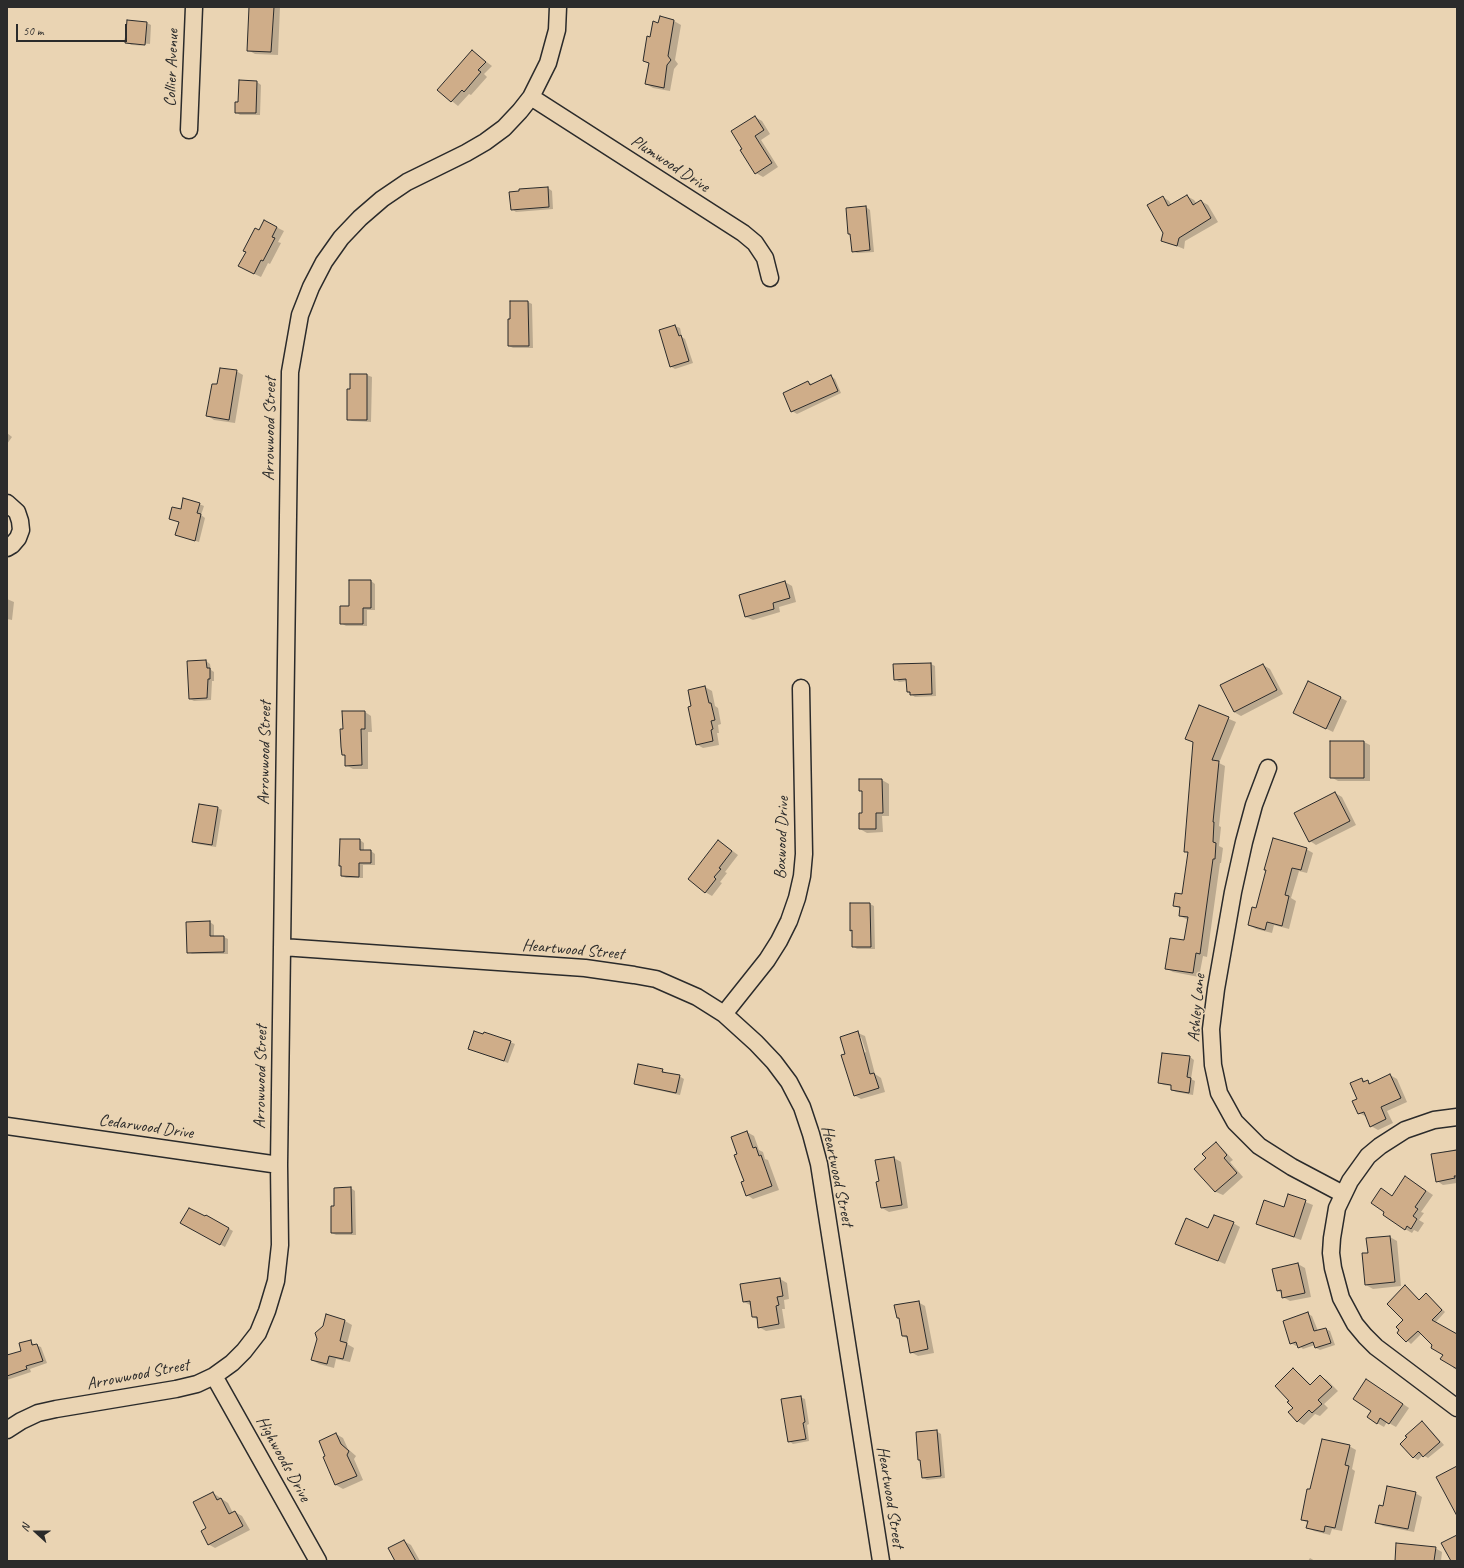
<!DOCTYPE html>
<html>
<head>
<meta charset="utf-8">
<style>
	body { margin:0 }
	#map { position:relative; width:1464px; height:1568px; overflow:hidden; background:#ead4b3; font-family:Caveat,sans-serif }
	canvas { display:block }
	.frame { position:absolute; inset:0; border:8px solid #2b2b2b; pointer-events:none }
	.north { position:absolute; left:16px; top:1512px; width:40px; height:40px; -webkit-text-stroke:3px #ead4b3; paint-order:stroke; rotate:291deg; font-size:11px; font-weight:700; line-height:16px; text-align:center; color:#2b2b2b }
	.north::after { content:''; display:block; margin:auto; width:14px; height:18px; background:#2b2b2b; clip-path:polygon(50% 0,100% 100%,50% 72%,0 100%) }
	.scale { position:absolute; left:16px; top:24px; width:111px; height:18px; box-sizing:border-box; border:2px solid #2b2b2b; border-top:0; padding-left:5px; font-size:12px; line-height:14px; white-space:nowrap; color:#2b2b2b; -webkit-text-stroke:3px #ead4b3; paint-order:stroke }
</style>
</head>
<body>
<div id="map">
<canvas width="1464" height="1568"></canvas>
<div class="frame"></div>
<div class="north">N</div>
<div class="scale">50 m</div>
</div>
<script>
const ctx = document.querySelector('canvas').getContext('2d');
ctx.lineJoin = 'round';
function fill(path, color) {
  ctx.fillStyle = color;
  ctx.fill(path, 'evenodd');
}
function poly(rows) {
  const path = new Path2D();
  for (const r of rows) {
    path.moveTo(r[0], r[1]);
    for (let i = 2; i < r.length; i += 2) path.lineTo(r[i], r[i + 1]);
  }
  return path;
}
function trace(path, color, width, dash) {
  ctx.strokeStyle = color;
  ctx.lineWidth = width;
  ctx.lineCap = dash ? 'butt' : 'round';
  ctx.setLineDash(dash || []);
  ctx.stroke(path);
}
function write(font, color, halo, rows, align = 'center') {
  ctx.font = font + ' Caveat,sans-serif';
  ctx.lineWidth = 3;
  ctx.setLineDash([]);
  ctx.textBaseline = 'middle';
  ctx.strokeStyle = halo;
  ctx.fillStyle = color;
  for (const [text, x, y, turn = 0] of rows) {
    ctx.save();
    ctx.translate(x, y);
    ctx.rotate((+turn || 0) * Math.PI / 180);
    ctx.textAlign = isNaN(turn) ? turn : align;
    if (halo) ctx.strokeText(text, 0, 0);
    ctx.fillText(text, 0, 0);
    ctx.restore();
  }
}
const shadow = poly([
	[250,7,280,7,278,55,255,54,248,50],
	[660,18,674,21,681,25,675,60,678,64,674,69,670,91,653,88,646,84,650,64,644,61,651,38,659,24],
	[147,23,151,25,150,44,129,42,129,44,126,42],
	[130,44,149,46,131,45],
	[472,51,492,66,484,74,487,77,471,95,469,94,458,106,438,90],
	[257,82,261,85,260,115,240,115,236,112,239,103],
	[755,117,762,121,770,134,761,140,778,167,763,177,756,173,742,151],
	[548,188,552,191,553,209,516,212,512,209,520,192],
	[1187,196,1194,200,1197,204,1201,201,1208,205,1218,222,1185,241,1184,249,1162,240,1165,233,1163,197,1169,201,1172,205],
	[866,207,870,210,874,252,857,253,853,251],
	[264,221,284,231,278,242,281,243,270,264,268,263,261,277,246,270,259,231],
	[528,302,532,304,533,348,513,348,509,346],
	[675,326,680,328,682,337,685,339,693,363,675,369,670,366],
	[236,371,243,375,235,423,214,420,208,416,218,385],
	[351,375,367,375,372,377,371,422,352,421,348,419],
	[831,376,835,379,841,393,797,414,792,411,808,382,813,385],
	[7,433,12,437,7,444],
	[199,504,204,506,201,515,205,518,199,542,176,535,180,522,170,519,181,510],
	[371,581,375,584,375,610,367,610,367,626,346,626,341,623],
	[785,582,792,586,796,602,779,607,780,612,753,620,746,617],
	[7,599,14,602,12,620,7,619],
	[206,661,210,664,211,670,214,672,214,681,212,681,211,700,194,701,190,699],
	[931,664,935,666,936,696,915,697,908,692,907,681,899,682,895,679],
	[1263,665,1270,669,1283,694,1241,716,1234,712],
	[705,687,712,691,715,706,718,708,721,724,718,725,719,733,717,733,719,745,703,748,696,744,692,707],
	[1341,698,1347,701,1333,732,1301,716],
	[1199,706,1236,722,1219,763,1225,766,1219,826,1221,827,1219,846,1223,848,1221,863,1220,863,1207,957,1203,956,1199,977,1173,972,1166,968,1185,941,1188,920,1180,916,1181,909,1174,905,1182,895,1189,854,1185,851],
	[365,712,371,716,372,732,368,732,368,769,353,769,346,765,346,757,343,755,344,730],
	[1364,742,1370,745,1370,781,1338,781,1331,777],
	[882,780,889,784,889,816,882,816,883,832,867,833,860,829,863,814,863,792,860,790],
	[1335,793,1342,797,1356,825,1316,845,1310,841],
	[218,808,222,810,216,847,197,844,193,842],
	[360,840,364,843,364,851,371,851,375,854,375,865,363,865,363,878,346,878,342,876],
	[719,841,738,855,725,872,727,873,720,882,722,883,712,896,705,892],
	[1306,849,1313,853,1307,873,1299,871,1291,898,1296,901,1289,929,1274,925,1272,933,1256,929,1249,925,1257,909],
	[870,904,874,906,875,949,857,949,853,946,853,931,851,930],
	[210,922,214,925,214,937,224,937,228,939,228,954,192,954,188,952,187,923],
	[858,1033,865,1036,875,1074,881,1078,885,1092,861,1099,854,1095,846,1054],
	[859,1037,861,1037,866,1052,864,1053],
	[510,1042,515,1044,508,1063,469,1049],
	[1190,1057,1194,1060,1191,1079,1195,1081,1193,1095,1176,1092,1172,1090,1172,1086,1164,1085,1159,1083],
	[662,1070,667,1074,679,1076,684,1079,680,1095,639,1086,635,1084],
	[1390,1075,1397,1079,1407,1102,1387,1111,1393,1123,1378,1130,1371,1126,1367,1117,1359,1113,1358,1099,1361,1079,1372,1084],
	[747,1132,754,1136,759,1150,763,1152,765,1159,768,1160,779,1190,753,1199,747,1195,745,1182],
	[1216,1144,1222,1148,1233,1160,1230,1162,1243,1177,1223,1195,1216,1192,1196,1169,1207,1158],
	[1457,1149,1457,1183,1443,1185,1437,1181,1443,1152],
	[894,1158,901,1162,908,1208,889,1212,882,1208,880,1182],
	[1412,1181,1433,1195,1421,1212,1424,1213,1419,1220,1424,1223,1418,1232,1414,1230,1412,1233,1405,1229,1386,1212,1393,1197],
	[351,1188,355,1191,356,1235,336,1235,332,1233,335,1207],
	[1288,1195,1313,1205,1301,1240,1263,1227,1257,1223,1284,1208],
	[206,1216,233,1231,225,1247,182,1223,205,1218],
	[1233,1223,1240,1227,1225,1264,1177,1244,1209,1229],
	[1390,1237,1397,1241,1401,1286,1373,1289,1366,1285,1369,1253,1367,1239],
	[1298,1264,1305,1268,1311,1297,1290,1301,1283,1297,1282,1293,1278,1291],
	[780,1279,787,1283,789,1299,784,1300,785,1309,782,1309,785,1328,766,1331,759,1327,758,1320,753,1317,752,1306,744,1302],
	[1407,1289,1420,1300,1426,1295,1430,1297,1445,1312,1435,1323,1457,1335,1457,1370,1453,1368,1454,1366,1422,1333,1411,1344,1398,1332,1404,1320],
	[918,1302,925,1306,934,1353,918,1356,911,1352,908,1339,903,1336,900,1319,898,1318],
	[1308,1314,1312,1316,1318,1331,1326,1329,1330,1331,1335,1345,1320,1350,1316,1348,1315,1345,1303,1349,1298,1345,1296,1346,1291,1343],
	[345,1321,352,1325,347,1344,354,1348,350,1362,336,1359,334,1368,319,1364,312,1360],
	[30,1341,35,1345,41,1347,47,1363,30,1369,31,1372,7,1380,7,1356,22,1351],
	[1293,1370,1300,1374,1311,1385,1320,1376,1327,1380,1338,1391,1324,1404,1328,1408,1320,1416,1315,1414,1304,1425,1297,1421,1294,1408,1290,1401],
	[1373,1384,1409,1408,1396,1427,1387,1422,1384,1427,1377,1423,1373,1411],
	[800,1397,805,1399,809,1424,807,1425,809,1441,793,1444,789,1441],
	[1422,1422,1426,1425,1444,1445,1428,1458,1423,1455,1418,1460,1413,1457],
	[936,1431,941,1434,945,1478,927,1480,923,1478,921,1461,919,1460],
	[336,1434,343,1438,348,1449,356,1456,354,1459,363,1480,343,1489,336,1485,324,1458,326,1457],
	[1349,1446,1356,1450,1352,1469,1355,1471,1342,1531,1332,1529,1330,1535,1314,1531,1308,1528,1308,1523,1302,1520,1311,1491],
	[213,1493,228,1503,233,1513,235,1512,242,1516,250,1530,215,1548,208,1544,208,1528],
	[1415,1493,1422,1497,1414,1532,1383,1526,1377,1522,1384,1507],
	[404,1541,411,1545,420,1561,396,1561],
	[1435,1548,1442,1552,1441,1561,1396,1561],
	[1310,1558,1315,1561,1308,1561]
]);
const building = poly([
	[249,7,274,7,271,52,247,51,249,7],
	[660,16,674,20,668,56,671,60,667,65,664,88,645,84,649,63,643,61,647,36,650,37,653,21,658,23,660,16],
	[127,20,147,22,145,45,125,43,127,20],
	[472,50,486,62,478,70,481,72,475,79,464,92,462,90,451,102,437,90,472,50],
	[239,80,257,81,256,113,235,113,235,102,238,102,239,80],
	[755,116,764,130,755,136,772,163,755,174,740,150,742,149,731,131,755,116],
	[548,187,549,207,511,210,509,192,519,191,519,189,548,187],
	[1187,195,1193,205,1201,200,1211,218,1179,238,1177,246,1161,241,1163,233,1147,205,1163,196,1168,206,1187,195],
	[866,206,870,250,852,252,850,234,848,234,846,208,866,206],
	[264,220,277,227,272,237,275,238,263,261,261,260,254,274,238,266,246,252,243,251,255,228,259,230,264,220],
	[510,301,528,301,529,346,508,346,508,319,510,319,510,301],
	[675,325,679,336,681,335,689,361,670,367,659,330,675,325],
	[220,368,237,370,229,420,206,416,212,384,217,384,220,368],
	[350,374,367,374,367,420,347,420,347,389,350,389,350,374],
	[831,375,838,391,791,412,783,393,808,381,810,385,831,375],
	[183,498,200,503,197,513,201,514,195,541,175,535,179,522,169,519,172,507,181,509,183,498],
	[349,580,371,580,371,608,363,608,363,624,340,624,340,606,349,606,349,580],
	[785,581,790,598,773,603,774,609,745,617,739,595,785,581],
	[206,660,207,668,210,668,210,679,208,679,207,698,189,699,187,661,206,660],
	[931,663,932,694,910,695,910,692,907,692,906,679,894,680,893,664,931,663],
	[1263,664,1277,690,1234,712,1220,685,1263,664],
	[1308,681,1341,697,1326,729,1293,713,1308,681],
	[705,686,709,703,711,703,715,720,711,721,713,729,711,730,713,741,696,745,688,707,691,706,688,690,705,686],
	[1199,705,1229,717,1212,760,1219,761,1213,822,1214,822,1213,842,1216,843,1215,859,1213,859,1200,954,1196,953,1193,973,1165,969,1170,938,1184,940,1188,917,1179,916,1180,907,1173,906,1175,893,1182,894,1188,852,1184,852,1193,742,1185,739,1199,705],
	[342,711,365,711,365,729,361,729,362,765,345,766,345,755,342,755,341,747,340,729,343,729,342,711],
	[1330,741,1364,741,1364,778,1330,778,1330,741],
	[859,779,882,779,883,813,876,813,876,829,859,829,859,813,862,813,862,791,859,791,859,779],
	[1335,792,1350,821,1309,842,1294,813,1335,792],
	[199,804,218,807,212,845,192,842,199,804],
	[1273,838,1307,848,1301,870,1292,868,1285,895,1289,896,1282,926,1267,922,1265,930,1248,925,1252,907,1256,908,1266,870,1264,870,1273,838],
	[340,839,360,839,360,850,371,850,371,863,359,863,359,877,341,876,341,866,339,866,340,839],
	[718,840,732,851,719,868,721,869,714,877,716,879,705,893,688,879,718,840],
	[850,903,870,903,871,947,852,947,852,930,850,931,850,903],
	[210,921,210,936,224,936,224,952,187,953,186,922,210,921],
	[474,1031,483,1034,484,1032,511,1041,504,1061,468,1049,474,1031],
	[858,1031,870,1074,874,1073,879,1088,854,1096,841,1055,845,1054,840,1037,858,1031],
	[1162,1053,1190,1056,1187,1077,1191,1078,1189,1093,1171,1090,1171,1085,1158,1083,1162,1053],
	[638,1064,663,1069,662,1072,680,1075,676,1093,634,1084,638,1064],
	[1390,1074,1401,1098,1381,1107,1386,1119,1370,1127,1364,1112,1358,1114,1352,1101,1357,1099,1350,1083,1362,1078,1363,1082,1368,1080,1369,1084,1390,1074],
	[747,1131,753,1148,756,1147,759,1156,761,1155,772,1186,746,1196,741,1182,744,1181,734,1155,737,1154,731,1137,747,1131],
	[1216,1142,1227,1155,1224,1158,1237,1173,1215,1192,1194,1169,1206,1158,1202,1154,1216,1142],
	[1457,1150,1457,1176,1454,1176,1455,1178,1436,1182,1431,1154,1457,1150],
	[894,1157,902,1205,881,1208,876,1182,879,1181,875,1160,894,1157],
	[1405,1176,1426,1191,1415,1207,1418,1209,1413,1216,1417,1219,1411,1229,1407,1226,1405,1230,1383,1215,1384,1212,1371,1203,1381,1188,1392,1196,1405,1176],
	[351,1187,352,1233,331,1233,331,1206,334,1206,334,1188,351,1187],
	[1288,1194,1306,1200,1294,1237,1256,1224,1264,1200,1284,1207,1288,1194],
	[189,1208,205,1216,206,1215,229,1228,220,1245,180,1223,189,1208],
	[1214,1215,1234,1222,1218,1261,1175,1244,1186,1218,1208,1228,1214,1215],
	[1390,1236,1395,1282,1365,1285,1362,1253,1368,1253,1366,1238,1390,1236],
	[1298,1263,1305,1293,1282,1298,1281,1290,1277,1291,1272,1269,1298,1263],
	[780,1278,783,1296,777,1297,779,1305,776,1306,779,1324,758,1328,757,1317,752,1317,750,1301,743,1302,740,1284,780,1278],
	[1405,1285,1419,1300,1426,1293,1442,1310,1432,1320,1457,1334,1457,1369,1440,1359,1443,1355,1431,1348,1432,1345,1418,1331,1406,1342,1397,1333,1399,1330,1396,1327,1403,1320,1387,1304,1405,1285],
	[919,1301,928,1349,910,1353,907,1336,902,1336,899,1318,897,1318,894,1305,919,1301],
	[1308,1312,1314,1331,1326,1328,1331,1343,1315,1348,1313,1342,1298,1348,1296,1342,1290,1344,1283,1321,1308,1312],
	[326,1314,345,1320,340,1341,347,1343,343,1359,329,1356,327,1364,311,1360,317,1339,315,1333,323,1326,326,1314],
	[31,1340,32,1345,37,1344,43,1361,26,1366,27,1369,7,1376,7,1355,21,1351,19,1343,31,1340],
	[1293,1368,1310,1385,1320,1375,1332,1387,1318,1400,1322,1404,1312,1413,1309,1410,1297,1422,1288,1412,1293,1408,1287,1402,1289,1401,1275,1386,1293,1368],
	[1366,1379,1403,1404,1389,1424,1380,1418,1377,1424,1367,1417,1371,1411,1353,1399,1366,1379],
	[801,1396,805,1422,803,1423,806,1439,788,1442,781,1399,801,1396],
	[1422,1421,1440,1442,1423,1457,1419,1452,1413,1458,1400,1444,1407,1437,1405,1436,1422,1421],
	[937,1430,941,1476,922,1478,920,1460,918,1460,916,1432,937,1430],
	[336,1433,341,1444,349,1451,347,1455,357,1476,335,1485,323,1457,325,1456,319,1441,336,1433],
	[1322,1439,1350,1445,1345,1465,1349,1466,1335,1528,1325,1526,1324,1532,1306,1528,1308,1521,1301,1520,1307,1489,1310,1489,1322,1439],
	[1457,1466,1457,1516,1436,1477,1457,1466],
	[1387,1486,1416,1492,1408,1529,1375,1523,1379,1505,1383,1506,1387,1486],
	[213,1492,217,1500,221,1498,229,1514,235,1511,243,1526,208,1545,201,1531,206,1528,193,1502,213,1492],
	[1457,1535,1457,1561,1451,1561,1441,1543,1457,1535],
	[404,1540,416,1561,395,1561,388,1548,404,1540],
	[1396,1543,1436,1547,1434,1561,1395,1561,1396,1543]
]);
const street = poly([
	[531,97,743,233,755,243,765,258,770,278],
	[189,130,194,7],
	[7,503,17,512,20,521,21,530,18,538,12,545,7,548],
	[1268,768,1254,805,1244,842,1233,892,1216,989,1211,1029,1213,1065,1219,1093,1235,1122,1259,1146,1292,1167,1343,1194],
	[282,947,585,968,634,975,656,979,697,997,724,1014,756,1043,774,1062,789,1082,802,1107,811,1134,819,1164,881,1561],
	[724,1014,767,960,779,941,789,921,797,898,802,876,804,854,801,688],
	[1457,1117,1434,1120,1405,1130,1380,1146,1368,1156,1350,1181,1337,1208,1332,1238,1331,1253,1333,1268,1341,1298,1355,1324,1365,1336,1376,1347,1457,1408],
	[7,1126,279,1165],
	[214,1376,318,1561],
	[7,1430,21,1421,38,1413,56,1409,176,1389,197,1384,214,1376,232,1363,244,1351,258,1333,267,1311,276,1281,280,1245,279,1165,290,372,300,315,311,287,324,262,341,238,360,218,382,199,407,182,466,153,485,142,504,128,520,111,531,97,548,63,557,30,558,7]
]);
const streetNames = [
	["Collier Avenue",172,68,-88],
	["Plumwood Drive",670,164,33],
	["Arrowwood Street",270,429,-89],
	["Arrowwood Street",265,753,-89],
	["Boxwood Drive",782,838,-88],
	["Heartwood Street",573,950,5],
	["Ashley Lane",1197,1008,-85],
	["Arrowwood Street",261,1077,-89],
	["Cedarwood Drive",146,1127,8],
	["Heartwood Street",837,1176,78],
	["Arrowwood Street",138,1375,-11],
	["Highwoods Drive",283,1459,61],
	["Heartwood Street",890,1497,81]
];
fill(shadow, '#0003');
fill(building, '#cfad89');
trace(building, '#2b2b2b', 1);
trace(street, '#2b2b2b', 19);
trace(street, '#ead4b3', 16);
write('17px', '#2b2b2b', '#ead4b3', streetNames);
</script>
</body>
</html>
